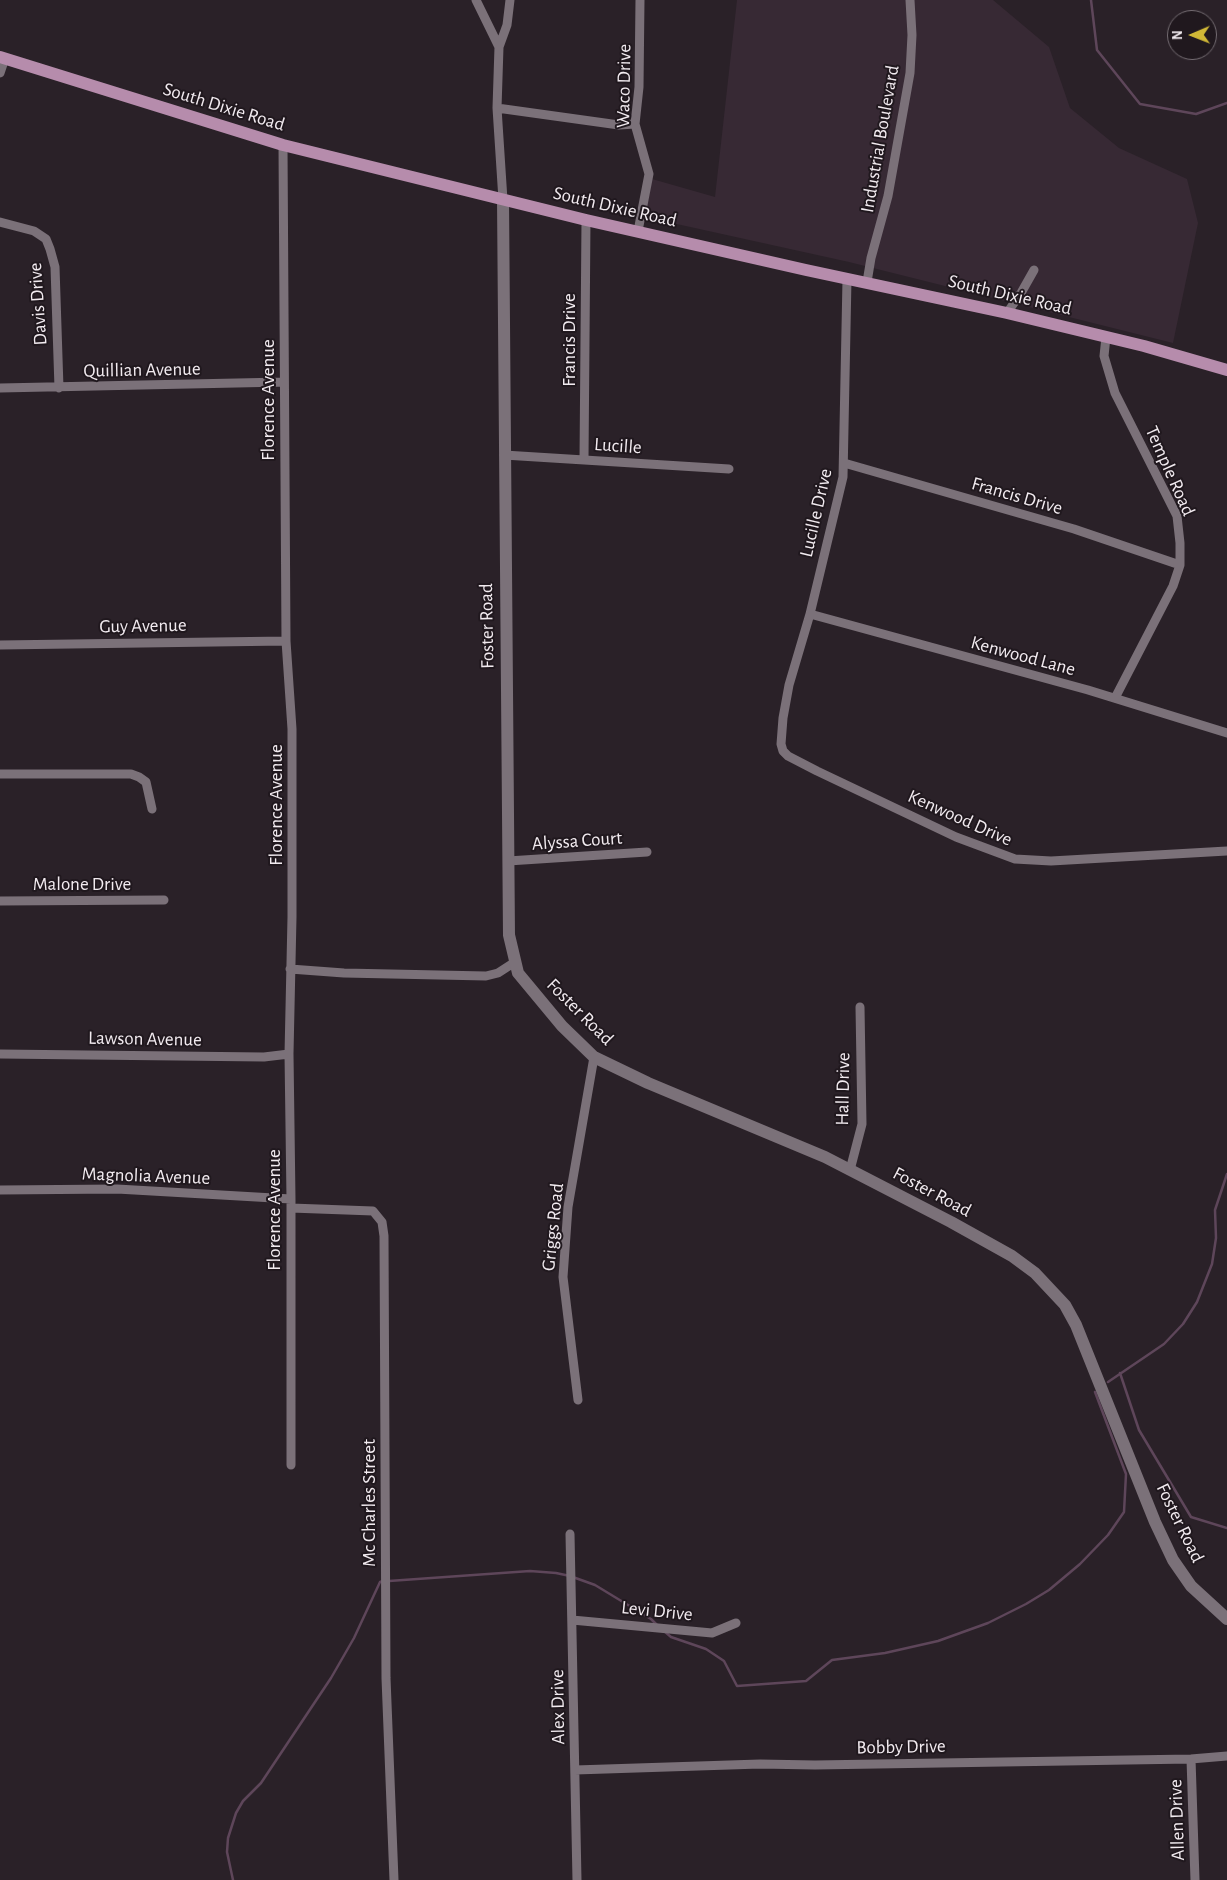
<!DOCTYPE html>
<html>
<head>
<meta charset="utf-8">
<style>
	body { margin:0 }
	#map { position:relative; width:1227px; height:1880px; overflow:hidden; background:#2a2128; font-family:"Alegreya Sans",sans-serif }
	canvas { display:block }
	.north { position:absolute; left:1167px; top:10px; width:50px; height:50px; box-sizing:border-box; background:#20181e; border:1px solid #746c72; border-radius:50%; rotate:269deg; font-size:14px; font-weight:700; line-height:20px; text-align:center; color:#f2ebf0 }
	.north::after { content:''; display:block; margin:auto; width:18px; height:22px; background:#d0b736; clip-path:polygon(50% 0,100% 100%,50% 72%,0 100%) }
</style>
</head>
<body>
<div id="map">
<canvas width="1227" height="1880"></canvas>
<div class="north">N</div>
</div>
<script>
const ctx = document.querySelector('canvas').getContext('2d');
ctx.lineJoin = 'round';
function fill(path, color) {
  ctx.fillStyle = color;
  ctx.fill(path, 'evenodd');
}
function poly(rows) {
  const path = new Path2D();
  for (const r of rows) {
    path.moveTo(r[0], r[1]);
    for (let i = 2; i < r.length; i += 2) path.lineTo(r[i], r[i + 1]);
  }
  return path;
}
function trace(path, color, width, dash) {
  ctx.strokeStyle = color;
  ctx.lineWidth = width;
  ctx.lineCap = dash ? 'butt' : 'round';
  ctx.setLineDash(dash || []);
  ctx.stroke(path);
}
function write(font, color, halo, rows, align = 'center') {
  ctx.font = font + ' "Alegreya Sans",sans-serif';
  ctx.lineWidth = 4;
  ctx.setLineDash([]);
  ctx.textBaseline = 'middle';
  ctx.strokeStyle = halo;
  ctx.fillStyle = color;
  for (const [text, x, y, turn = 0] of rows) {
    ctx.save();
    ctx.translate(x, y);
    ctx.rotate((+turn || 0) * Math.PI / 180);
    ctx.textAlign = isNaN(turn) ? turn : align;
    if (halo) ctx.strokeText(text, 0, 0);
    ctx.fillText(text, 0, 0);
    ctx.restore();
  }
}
const built = poly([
	[737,0,993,0,1049,47,1070,108,1119,148,1187,179,1198,223,1173,343,849,262,645,217,652,179,715,197]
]);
const stream = poly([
	[1091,0,1097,50,1140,104,1196,114,1227,103],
	[1120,1373,1139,1430,1191,1517,1227,1528],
	[1108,1382,1164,1344,1183,1324,1197,1302,1212,1264,1216,1238,1215,1210,1227,1174],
	[389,1581,530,1571,556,1573,570,1576,595,1585,651,1619,658,1626],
	[664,1631,671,1637,706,1649,724,1661,737,1686,806,1681,832,1660,885,1653,938,1641,988,1623,1026,1604,1049,1590,1080,1564,1108,1535,1124,1512,1126,1474,1095,1392],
	[233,1880,227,1852,228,1838,236,1813,243,1801,261,1783,331,1678,354,1638,380,1582,383,1581]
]);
const street = poly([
	[476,0,499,47],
	[0,73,5,58],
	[497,108,619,125,635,124],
	[283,145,286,641,292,729,292,917,289,1054,291,1199,291,1465],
	[503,200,497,108,499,47,507,25,510,0],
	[0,222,34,231,46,239,50,249,55,267,59,388],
	[638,231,649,174,635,124,639,87,640,0],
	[847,279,843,477,810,614,789,685,783,718,781,744,783,751,788,756,817,771,956,837,1015,859,1051,861,1227,851],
	[867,282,871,258,888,196,910,73,912,35,910,0],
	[1007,313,1021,293,1034,270],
	[1106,337,1104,356,1115,393,1177,516,1180,543,1180,565,1173,586,1115,698],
	[0,388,284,382],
	[504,455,729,469],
	[584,460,586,220],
	[844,463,1074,529,1180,565],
	[810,614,1088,690,1227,733],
	[0,645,286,641],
	[0,774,131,774,139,777,146,782,152,809],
	[508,861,647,852],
	[0,901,164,900],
	[290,969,344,973,486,976,498,973,515,962],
	[0,1054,264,1057,289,1054],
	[850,1170,862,1124,860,1007],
	[0,1190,117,1189,291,1199],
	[291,1208,373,1211,382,1222,384,1236,386,1678,394,1880],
	[578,1400,563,1277,568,1207,594,1057],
	[570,1534,577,1880],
	[572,1620,712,1633,736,1623],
	[1191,1759,1195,1880],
	[575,1770,760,1764,815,1765,1191,1759,1227,1756]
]);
const secondary = poly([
	[503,200,509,935,518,973,562,1026,594,1057,648,1083,825,1157,951,1222,1012,1256,1035,1273,1065,1305,1076,1325,1155,1522,1173,1560,1191,1586,1227,1619]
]);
const primary = poly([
	[0,57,283,145,586,220,806,270,1007,313,1144,346,1227,370]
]);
const streetNames = [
	["Waco Drive",624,86,-89],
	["South Dixie Road",224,107,17],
	["Industrial Boulevard",880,139,-80],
	["South Dixie Road",615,207,13],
	["South Dixie Road",1010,295,13],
	["Davis Drive",38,304,-94],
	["Francis Drive",569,340,-90],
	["Quillian Avenue",142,370,-1],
	["Florence Avenue",268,400,-90],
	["Lucille",618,446,4],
	["Temple Road",1170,471,66],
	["Francis Drive",1017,496,16],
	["Lucille Drive",816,513,-77],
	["Guy Avenue",143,626,-1],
	["Foster Road",487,626,-91],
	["Kenwood Lane",1023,656,15],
	["Florence Avenue",276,805,-90],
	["Kenwood Drive",960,818,24],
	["Alyssa Court",577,841,-4],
	["Malone Drive",82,884],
	["Foster Road",580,1012,45],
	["Lawson Avenue",145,1039,1],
	["Hall Drive",843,1089,-89],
	["Magnolia Avenue",146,1176,2],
	["Foster Road",932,1192,28],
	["Florence Avenue",274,1210,-90],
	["Griggs Road",553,1227,-84],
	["Mc Charles Street",369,1503,-90],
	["Foster Road",1180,1523,64],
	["Levi Drive",657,1611,6],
	["Alex Drive",558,1707,-91],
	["Bobby Drive",901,1747,-1],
	["Allen Drive",1177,1820,-92]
];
fill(built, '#372934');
trace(stream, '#5e465a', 2.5);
trace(street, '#7b7179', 9);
trace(secondary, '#7b7179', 12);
trace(primary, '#b68cac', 12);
write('19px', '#f2ebf0', '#20181e', streetNames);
</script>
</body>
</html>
